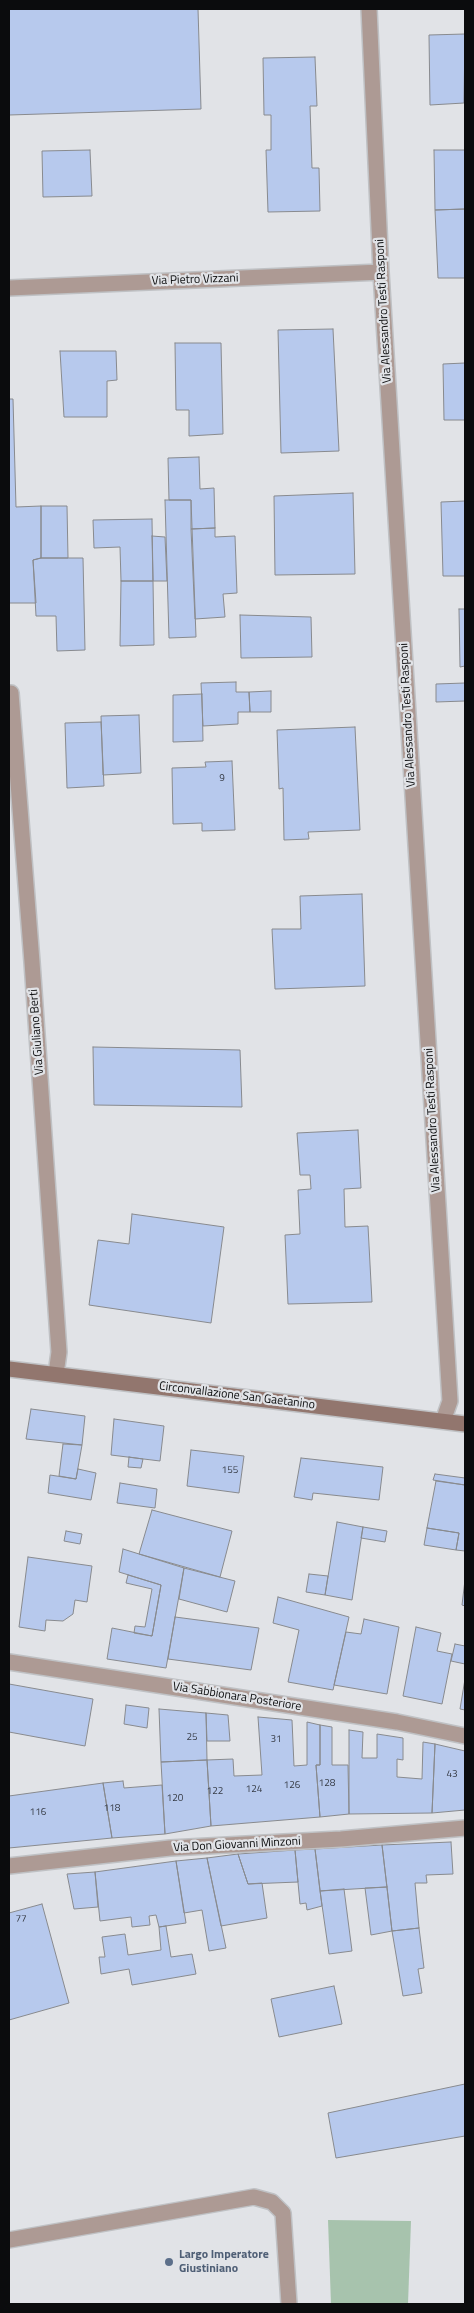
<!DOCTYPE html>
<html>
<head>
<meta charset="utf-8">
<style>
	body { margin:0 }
	#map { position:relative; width:474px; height:2313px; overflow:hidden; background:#e1e3e7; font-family:"Titillium Web",sans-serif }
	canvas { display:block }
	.frame { position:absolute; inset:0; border:10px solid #0b0c0d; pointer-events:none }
</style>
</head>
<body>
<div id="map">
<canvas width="474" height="2313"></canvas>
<div class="frame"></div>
</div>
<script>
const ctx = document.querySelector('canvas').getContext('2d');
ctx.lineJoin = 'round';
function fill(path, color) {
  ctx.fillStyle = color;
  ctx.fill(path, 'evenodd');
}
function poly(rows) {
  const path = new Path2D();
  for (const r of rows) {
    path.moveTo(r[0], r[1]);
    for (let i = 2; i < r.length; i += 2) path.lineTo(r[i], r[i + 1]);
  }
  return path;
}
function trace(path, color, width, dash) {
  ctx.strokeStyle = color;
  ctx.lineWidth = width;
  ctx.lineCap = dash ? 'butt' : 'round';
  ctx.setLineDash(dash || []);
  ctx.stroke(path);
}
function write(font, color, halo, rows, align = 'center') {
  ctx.font = font + ' "Titillium Web",sans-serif';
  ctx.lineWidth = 4.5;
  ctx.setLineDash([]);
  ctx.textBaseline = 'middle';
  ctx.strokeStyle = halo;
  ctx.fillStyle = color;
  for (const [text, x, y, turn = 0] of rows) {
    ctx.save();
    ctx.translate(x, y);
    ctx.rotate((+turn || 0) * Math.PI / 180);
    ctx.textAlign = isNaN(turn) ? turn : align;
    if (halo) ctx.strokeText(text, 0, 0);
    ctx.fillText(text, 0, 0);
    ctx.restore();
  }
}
const green = poly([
	[328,2220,411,2221,408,2304,331,2304]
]);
const building = poly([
	[9,9,198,9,201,109,9,115,9,9],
	[465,34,464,103,430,105,429,35,465,34],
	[315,57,317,106,310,106,312,168,319,168,320,211,268,212,266,150,271,150,271,115,264,115,263,58,315,57],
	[90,150,92,196,43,197,42,151,90,150],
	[434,150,465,150,465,209,435,210,434,150],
	[465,209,465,278,438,278,435,210,465,209],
	[333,329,339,451,281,453,278,330,333,329],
	[175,343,221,343,223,434,189,436,189,410,176,410,175,343],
	[60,351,116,351,117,380,107,381,107,417,64,417,60,351],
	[465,363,465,420,444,420,443,364,465,363],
	[9,399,13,399,16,507,41,506,41,558,33,560,36,603,9,603,9,399],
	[199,457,200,489,214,488,215,528,191,529,191,500,169,500,168,458,199,457],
	[353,493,355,574,275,575,274,496,353,493],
	[165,500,191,500,196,637,169,638,165,500],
	[465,501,465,576,443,576,441,502,465,501],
	[41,506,67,506,68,558,41,558,41,506],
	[152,519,153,581,121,581,120,547,94,548,93,520,152,519],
	[215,528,215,537,235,536,237,593,223,594,225,617,195,619,191,529,215,528],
	[152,536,165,537,167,581,153,581,152,536],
	[41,558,83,558,85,650,57,651,56,616,36,616,33,560,41,558],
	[121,581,153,581,154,645,120,646,121,581],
	[459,609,465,609,465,666,460,667,459,609],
	[240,615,311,617,312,657,241,658,240,615],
	[236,682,236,692,249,692,250,712,238,712,238,724,203,726,201,683,236,682],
	[465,683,465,701,436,702,436,684,465,683],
	[271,691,271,712,250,712,249,692,271,691],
	[202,694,203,741,173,742,173,695,202,694],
	[139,715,141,773,103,775,101,716,139,715],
	[101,722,104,786,67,788,65,723,101,722],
	[355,727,360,830,308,832,309,839,284,840,283,788,279,789,277,730,355,727],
	[232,761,235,830,202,831,202,823,173,824,172,768,206,767,205,762,232,761],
	[362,894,365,986,275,989,272,929,301,929,300,896,362,894],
	[93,1047,240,1050,242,1107,94,1105,93,1047],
	[358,1130,361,1188,344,1189,345,1227,368,1226,372,1302,288,1304,285,1235,300,1234,298,1190,311,1189,310,1175,300,1175,297,1133,358,1130],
	[132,1214,224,1227,211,1323,89,1305,98,1240,129,1244,132,1214],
	[31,1409,85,1416,82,1445,26,1439,31,1409],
	[114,1419,164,1426,160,1461,111,1455,114,1419],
	[63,1444,82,1445,76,1479,59,1476,63,1444],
	[191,1450,244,1456,239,1493,187,1486,191,1450],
	[129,1457,143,1459,141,1468,128,1467,129,1457],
	[301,1458,383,1467,379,1500,313,1493,312,1500,294,1497,301,1458],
	[78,1469,96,1473,91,1500,48,1493,50,1475,76,1479,78,1469],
	[435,1474,465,1478,465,1485,433,1480,435,1474],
	[436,1481,465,1485,465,1551,456,1550,459,1533,427,1528,436,1481],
	[120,1483,157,1489,155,1508,117,1503,120,1483],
	[152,1510,232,1531,220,1577,139,1554,152,1510],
	[337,1522,363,1527,352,1600,325,1595,337,1522],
	[363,1527,387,1531,385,1542,361,1538,363,1527],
	[427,1528,459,1533,456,1550,424,1545,427,1528],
	[66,1531,82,1534,80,1544,64,1541,66,1531],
	[123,1549,184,1568,166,1668,107,1659,112,1628,152,1636,161,1585,119,1572,123,1549],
	[28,1557,92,1566,87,1602,75,1600,73,1614,63,1621,46,1620,45,1631,19,1627,28,1557],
	[184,1568,235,1581,227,1612,179,1599,184,1568],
	[309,1574,328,1576,325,1595,306,1592,309,1574],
	[128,1575,161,1585,152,1636,134,1633,135,1626,145,1627,152,1589,126,1583,128,1575],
	[465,1580,465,1606,462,1605,465,1580],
	[278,1597,349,1617,333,1690,288,1682,299,1630,273,1623,278,1597],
	[175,1617,259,1628,251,1670,168,1659,175,1617],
	[364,1619,399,1627,387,1694,334,1685,346,1632,361,1634,364,1619],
	[416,1627,441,1633,437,1651,452,1654,442,1704,403,1696,416,1627],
	[455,1644,465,1646,465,1664,451,1661,455,1644],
	[465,1679,465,1710,460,1709,465,1679],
	[9,1684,93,1699,85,1746,9,1732,9,1684],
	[126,1705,149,1708,147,1728,124,1724,126,1705],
	[159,1709,206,1713,207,1760,161,1762,159,1709],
	[206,1713,228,1715,230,1741,207,1741,206,1713],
	[258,1717,292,1720,294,1766,307,1765,307,1722,320,1725,320,1765,316,1765,320,1817,211,1826,207,1760,233,1759,234,1776,262,1775,258,1717],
	[320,1725,332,1727,332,1765,348,1765,349,1814,320,1817,316,1765,320,1765,320,1725],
	[349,1730,363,1732,362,1758,377,1758,377,1734,403,1738,403,1760,397,1759,397,1777,422,1779,423,1742,435,1744,432,1813,349,1814,349,1730],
	[435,1744,465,1751,465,1810,432,1813,435,1744],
	[207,1760,211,1826,165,1834,161,1762,207,1760],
	[123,1781,124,1788,162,1785,165,1834,112,1838,103,1783,123,1781],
	[103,1783,112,1838,9,1848,9,1796,103,1783],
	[451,1842,453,1874,426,1875,427,1883,415,1883,419,1928,392,1931,382,1845,451,1842],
	[382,1845,387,1887,320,1891,315,1849,382,1845],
	[315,1849,322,1906,307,1910,306,1903,300,1904,295,1850,315,1849],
	[295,1850,298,1882,248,1884,238,1854,295,1850],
	[238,1854,248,1884,262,1883,267,1918,221,1926,207,1858,238,1854],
	[207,1858,226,1948,209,1951,202,1910,184,1913,176,1861,207,1858],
	[176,1861,186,1923,159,1927,156,1915,149,1916,150,1925,132,1927,131,1917,100,1921,95,1872,176,1861],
	[95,1872,98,1907,74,1909,67,1874,95,1872],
	[387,1887,392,1931,371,1935,365,1888,387,1887],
	[344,1889,352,1951,329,1954,320,1891,344,1889],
	[42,1904,69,2003,9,2020,9,1913,42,1904],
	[166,1926,171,1957,192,1954,196,1974,132,1985,129,1969,101,1974,99,1957,105,1957,102,1937,125,1934,128,1955,161,1950,159,1927,166,1926],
	[419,1928,424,1968,418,1969,422,1993,403,1996,392,1931,419,1928],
	[334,1986,342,2024,279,2037,271,1999,334,1986],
	[465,2084,465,2136,336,2158,328,2113,465,2084]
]);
const lane = poly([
	[9,2240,254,2197,272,2202,283,2213,289,2304]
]);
const street = poly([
	[369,9,381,272,450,1401,443,1421],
	[9,288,381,272],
	[9,693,11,693,32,962,59,1352,56,1374],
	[9,1662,397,1722,465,1736],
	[9,1866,170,1848,341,1839,465,1828]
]);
const secondary = poly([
	[9,1369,465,1424]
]);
const markers = [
	[169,2262,5,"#5c6f8a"]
];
const numberNames = [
	["9",222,779],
	["155",230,1471],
	["25",192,1738],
	["31",276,1740],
	["43",452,1775],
	["128",327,1784],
	["126",292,1786],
	["124",254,1790],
	["122",215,1792],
	["120",175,1799],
	["118",112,1809],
	["116",38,1813],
	["77",21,1920]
];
const streetNames = [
	["Via Pietro Vizzani",195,280,-2],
	["Via Alessandro Testi Rasponi",384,311,-93],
	["Via Alessandro Testi Rasponi",408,715,-93],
	["Via Giuliano Berti",37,1032,-94],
	["Via Alessandro Testi Rasponi",433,1120,-93],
	["Circonvallazione San Gaetanino",237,1396,7],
	["Via Sabbionara Posteriore",237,1697,9],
	["Via Don Giovanni Minzoni",237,1845,-3]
];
const serviceNames = [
	["Largo Imperatore",179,2255],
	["Giustiniano",179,2269]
];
fill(green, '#a7c3ad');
fill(building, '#b7c9ed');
trace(building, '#888a8e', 1);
trace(lane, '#bfc1c4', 18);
trace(street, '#bfc1c4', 18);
trace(secondary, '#bfc1c4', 18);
trace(lane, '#ad9a94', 15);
trace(street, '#ad9a94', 15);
trace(secondary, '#92766e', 15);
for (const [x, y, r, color] of markers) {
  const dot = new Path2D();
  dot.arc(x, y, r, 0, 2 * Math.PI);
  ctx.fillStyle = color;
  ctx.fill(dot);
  trace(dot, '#e1e3e7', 2);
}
write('10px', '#363b45', null, numberNames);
write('12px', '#0b0c0d', '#e1e3e7', streetNames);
write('bold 12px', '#4e5e75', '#e1e3e7', serviceNames, 'left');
</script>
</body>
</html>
